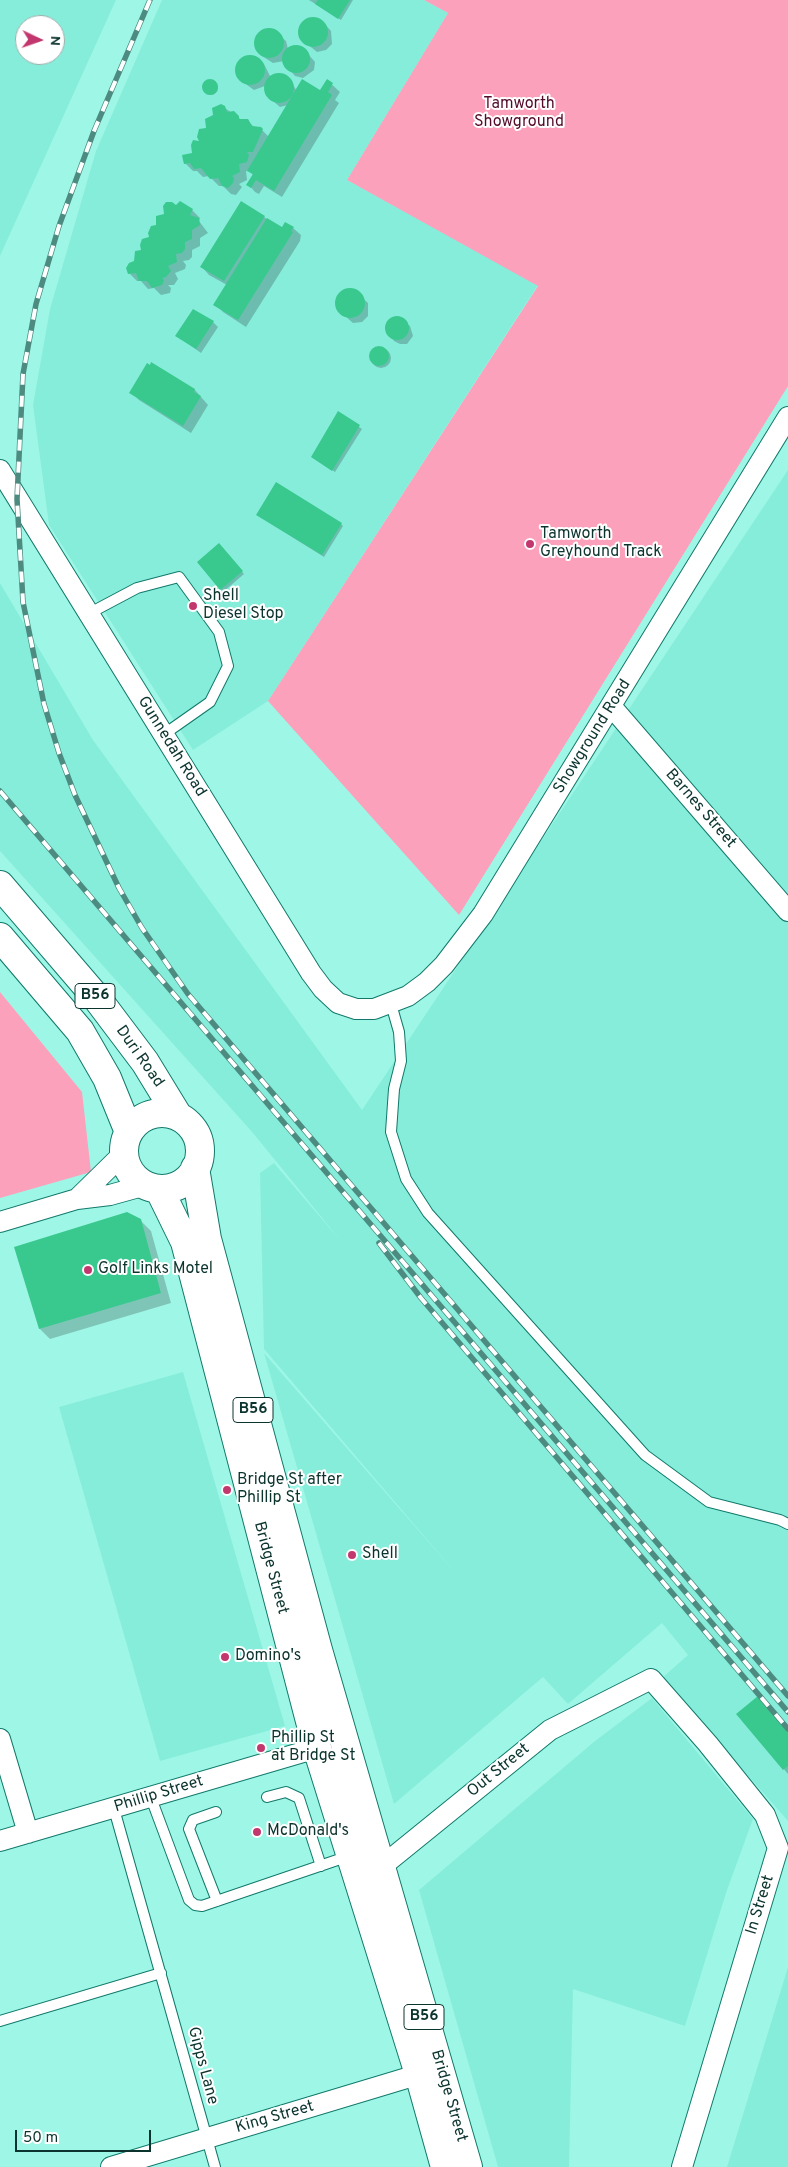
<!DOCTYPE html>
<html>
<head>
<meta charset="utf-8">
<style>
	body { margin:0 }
	#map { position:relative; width:788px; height:2167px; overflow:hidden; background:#9ef7e6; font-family:Overpass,sans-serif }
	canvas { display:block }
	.north { position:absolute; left:15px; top:15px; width:50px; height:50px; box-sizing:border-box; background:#fff; border:1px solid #9eaeab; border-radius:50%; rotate:93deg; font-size:14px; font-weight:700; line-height:20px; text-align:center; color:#0c342e }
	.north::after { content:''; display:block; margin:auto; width:18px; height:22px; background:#c2376e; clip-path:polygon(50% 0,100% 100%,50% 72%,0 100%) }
	.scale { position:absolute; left:15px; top:2130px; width:136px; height:22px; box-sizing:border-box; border:2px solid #0c342e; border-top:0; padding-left:6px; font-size:15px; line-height:18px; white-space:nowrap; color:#0c342e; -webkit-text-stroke:4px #fff; paint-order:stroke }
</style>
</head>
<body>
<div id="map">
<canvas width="788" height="2167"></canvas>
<div class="north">N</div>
<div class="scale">50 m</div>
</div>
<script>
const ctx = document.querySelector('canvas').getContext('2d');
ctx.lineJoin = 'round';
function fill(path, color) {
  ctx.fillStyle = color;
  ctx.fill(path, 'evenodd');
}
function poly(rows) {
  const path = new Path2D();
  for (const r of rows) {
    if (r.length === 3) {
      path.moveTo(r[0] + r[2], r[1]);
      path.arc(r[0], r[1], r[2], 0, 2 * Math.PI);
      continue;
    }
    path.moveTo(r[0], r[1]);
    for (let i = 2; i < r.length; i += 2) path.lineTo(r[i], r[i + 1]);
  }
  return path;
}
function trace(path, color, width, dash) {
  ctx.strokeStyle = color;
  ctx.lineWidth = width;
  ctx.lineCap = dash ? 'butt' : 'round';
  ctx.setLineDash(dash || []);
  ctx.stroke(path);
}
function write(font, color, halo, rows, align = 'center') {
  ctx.font = font + ' Overpass,sans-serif';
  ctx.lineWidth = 4;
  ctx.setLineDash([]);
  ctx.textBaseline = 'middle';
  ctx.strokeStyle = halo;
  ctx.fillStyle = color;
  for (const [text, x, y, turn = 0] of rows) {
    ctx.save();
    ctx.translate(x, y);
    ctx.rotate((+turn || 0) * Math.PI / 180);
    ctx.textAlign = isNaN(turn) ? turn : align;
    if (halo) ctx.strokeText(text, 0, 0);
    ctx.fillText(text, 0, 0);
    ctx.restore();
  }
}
const built = poly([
	[0,0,116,0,0,256],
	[25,25,55,25,55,55,25,55],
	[162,0,424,0,448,13,347,180,538,285,268,701,193,750,49,525,33,405,50,309,96,151],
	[788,470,788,1821,662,1678,688,1655,662,1623,568,1704,543,1677,394,1804,264,1353,459,1577,264,1349,260,1173,274,1163,340,1240,253,1133,0,851,0,583,93,740,362,1110],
	[183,1372,285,1726,160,1761,59,1407],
	[652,1698,753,1819,726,1893,685,2026,573,1989,569,2167,498,2167,419,1890,595,1741],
	[788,1967,788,2167,727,2167]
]);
const green = poly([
	[424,0,788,0,788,386,459,915,268,701,538,286,347,180,448,13],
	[0,992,82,1092,91,1172,0,1198]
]);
const shadow = poly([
	[309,0,353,0,341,20],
	[314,18,323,22,331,31,332,44,326,50,317,52,301,39,300,29,305,22],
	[273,30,286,41,288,49,293,46,301,46,315,62,314,70,303,78,295,76,284,63,284,61,273,63,262,56,257,51,255,41,259,33],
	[250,56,259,58,264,64,270,76,280,75,291,82,297,91,320,92,327,80,340,92,335,100,339,103,282,197,264,186,259,194,255,192,248,184,253,175,249,171,246,171,247,180,239,184,242,187,236,195,231,194,223,186,219,186,209,176,203,177,197,171,193,171,185,163,202,142,206,130,222,106,242,120,247,120,255,128,260,128,269,137,288,105,280,107,273,101,267,96,265,86,254,90,240,80,236,72,238,63],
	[211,88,7],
	[176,207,192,210,200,218,199,221,208,233,200,238,200,246,192,250,192,257,189,260,183,261,186,265,185,269,175,273,178,279,174,285,168,285,171,288,170,293,161,295,154,288,148,289,141,281,137,281,129,273,166,215],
	[264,217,282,229,293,228,301,235,300,241,246,327,223,312,215,304,227,285,209,275,202,267],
	[346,290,355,291,368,303,368,316,362,322,353,323,337,309,337,300],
	[398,318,410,326,413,336,407,344,400,344,394,341,386,329,391,319],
	[213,322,218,327,201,353,177,336],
	[381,358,10],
	[152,364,195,390,208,405,191,433,139,400,131,392],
	[339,413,362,429,335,472,312,457],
	[260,517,341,524,343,526,324,557],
	[219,545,244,574,223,592,198,563],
	[140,1220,151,1231,171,1303,50,1339,40,1329,16,1248],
	[758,1697,788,1732,788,1774,738,1714]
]);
const building = poly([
	[318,0,350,0,338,19,315,4],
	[313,32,15],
	[269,43,15],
	[296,59,14],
	[250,70,15],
	[279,88,15],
	[302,79,320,90,327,79,333,83,328,92,332,95,274,191,256,180,251,188,246,185,253,174,247,171],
	[210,87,8],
	[221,104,225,106,227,112,234,111,239,116,239,119,248,119,252,126,261,127,263,129,253,152,247,152,249,155,247,162,239,164,240,172,232,176,234,178,233,183,228,188,222,186,218,178,210,179,201,168,194,169,190,163,184,164,183,160,182,155,192,153,191,145,193,140,199,141,197,137,199,129,206,128,205,119,213,115,212,108],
	[180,201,193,209,190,215,199,218,200,225,192,230,192,239,185,242,185,249,182,253,176,254,177,262,168,266,171,271,166,277,162,278,164,280,162,285,152,288,147,281,139,281,136,273,128,274,126,268,129,263,134,261,135,251,141,250,140,245,142,239,149,237,148,233,151,226,156,225,156,216,164,214,163,206,166,202,172,202,176,205],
	[241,201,265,216,224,281,200,267],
	[267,218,282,227,285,222,294,227,291,231,293,232,238,320,213,305],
	[350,303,15],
	[193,309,214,321,196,349,175,336],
	[397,328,12],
	[379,356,10],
	[151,362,195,389,194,392,201,396,183,426,129,393,147,363,150,365],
	[338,411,360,425,332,471,311,457],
	[276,482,342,523,322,555,256,515],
	[219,543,243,571,220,590,197,562],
	[127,1212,141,1219,161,1293,39,1329,14,1247],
	[758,1696,788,1731,788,1766,783,1770,736,1714]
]);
const lane = poly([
	[88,614,137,588,179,577,219,632,228,666,210,702,163,735],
	[391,1004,399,1032,401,1061,394,1089,391,1132,406,1179,428,1213,645,1455,709,1502,780,1520,788,1524],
	[267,1797,286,1792,299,1798,321,1866],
	[151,1798,189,1900,195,1905,202,1906,349,1856],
	[114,1809,215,2167],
	[216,1812,193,1820,189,1829,217,1901],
	[0,2021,161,1973]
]);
const street = poly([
	[0,470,311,973,323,989,338,1003,356,1009,374,1009,408,996,427,982,444,965,483,914,788,417],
	[611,706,788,911],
	[77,1199,124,1153],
	[0,1222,77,1199,110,1195,146,1185],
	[0,1739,28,1833],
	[0,1841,317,1748],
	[371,1872,381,1867,550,1730,651,1679,708,1744,765,1815,778,1848,682,2167],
	[111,2167,430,2071]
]);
const primary = poly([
	[0,885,96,997,145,1062,178,1116],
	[0,937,80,1031,107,1078,129,1132],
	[162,1151,38],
	[195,1168,207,1239,318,1650,468,2167],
	[159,1189,185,1242,317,1748,419,2074,445,2167]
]);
const rail = poly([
	[150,0,94,131,59,226,36,304,23,374,17,499,23,602,44,704,59,753,75,795,119,888,142,928,188,994,788,1696],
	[0,791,788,1712],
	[379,1243,421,1298,788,1729]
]);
const markers = [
	[530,544,5,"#c2376e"],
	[193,606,5,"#c2376e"],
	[88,1270,5,"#c2376e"],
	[227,1490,5,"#c2376e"],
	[352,1555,5,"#c2376e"],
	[225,1657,5,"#c2376e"],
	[261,1748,5,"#c2376e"],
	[257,1832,5,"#c2376e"]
];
const shields = [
	[95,996,40],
	[253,1410,40],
	[424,2017,40]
];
const shieldNames = [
	["B56",95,996],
	["B56",253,1410],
	["B56",424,2017]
];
const parkNames = [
	["Tamworth",519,105],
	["Showground",519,123]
];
const poiNames = [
	["Tamworth",540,535],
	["Greyhound Track",540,553],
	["Shell",203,597],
	["Diesel Stop",203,615],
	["Golf Links Motel",98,1270],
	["Bridge St after",237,1481],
	["Phillip St",237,1499],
	["Shell",362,1555],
	["Domino's",235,1657],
	["Phillip St",271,1739],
	["at Bridge St",271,1757],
	["McDonald's",267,1832]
];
const streetNames = [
	["Showground Road",593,737,-58],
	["Gunnedah Road",171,747,58],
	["Barnes Street",700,809,49],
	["Duri Road",139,1057,55],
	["Bridge Street",270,1568,75],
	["Out Street",499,1771,-39],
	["Phillip Street",159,1795,-17],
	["In Street",761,1905,-73],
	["Gipps Lane",202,2066,75],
	["Bridge Street",448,2096,74],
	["King Street",275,2118,-16]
];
fill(built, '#87eddb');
fill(green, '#fba1bb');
fill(shadow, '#0003');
fill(building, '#39c98e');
trace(lane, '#11796b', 12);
trace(street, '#11796b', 22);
trace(primary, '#11796b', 30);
trace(lane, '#fff', 10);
trace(street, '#fff', 20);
trace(primary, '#fff', 28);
trace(rail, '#4d8b80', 5.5);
trace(rail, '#fff', 4, [11]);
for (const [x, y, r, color] of markers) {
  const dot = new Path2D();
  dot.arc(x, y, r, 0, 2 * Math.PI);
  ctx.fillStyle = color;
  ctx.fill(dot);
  trace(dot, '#fff', 2);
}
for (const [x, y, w] of shields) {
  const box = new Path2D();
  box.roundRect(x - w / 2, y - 12.5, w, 25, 4);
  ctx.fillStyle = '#fff';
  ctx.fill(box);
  trace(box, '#0c342e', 1);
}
write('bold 15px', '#0c342e', null, shieldNames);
write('16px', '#550c2b', '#fff', parkNames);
write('16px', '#0c342e', '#fff', poiNames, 'left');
write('16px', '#0c342e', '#fff', streetNames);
</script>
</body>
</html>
